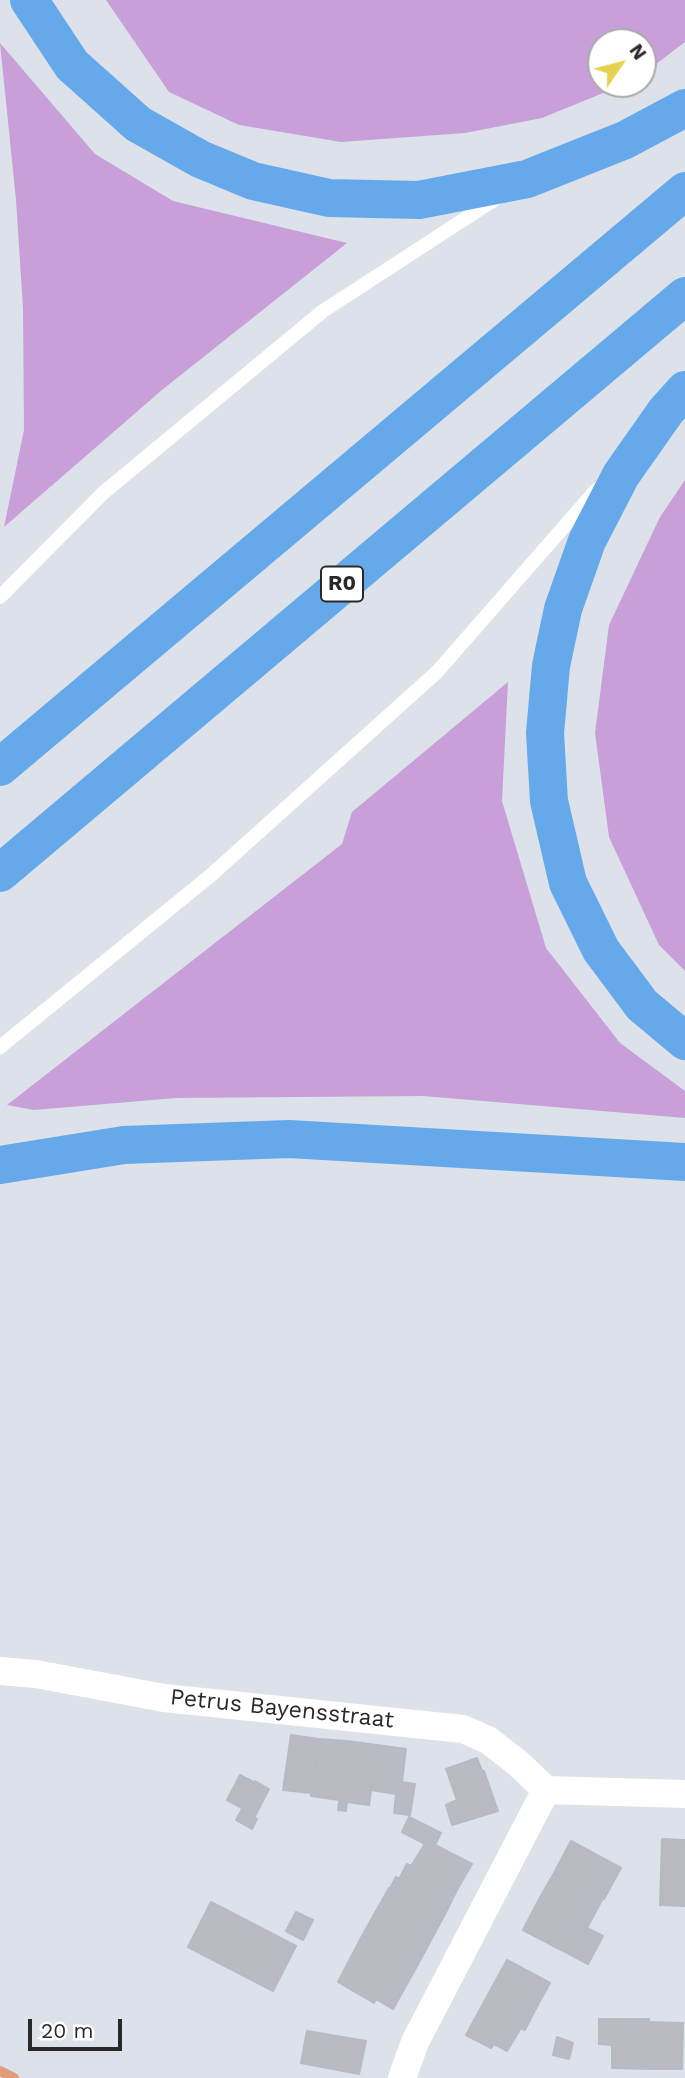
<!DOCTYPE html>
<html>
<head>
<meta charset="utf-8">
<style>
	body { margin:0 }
	#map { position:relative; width:685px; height:2078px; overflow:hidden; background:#dce1ea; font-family:"Work Sans",sans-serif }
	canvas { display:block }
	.north { position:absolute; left:587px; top:28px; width:70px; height:70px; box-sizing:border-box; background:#fff; border:2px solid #a9a9a9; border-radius:50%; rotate:55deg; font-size:19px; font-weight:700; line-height:28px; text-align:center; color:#292929 }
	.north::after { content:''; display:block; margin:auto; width:24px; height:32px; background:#e5d24e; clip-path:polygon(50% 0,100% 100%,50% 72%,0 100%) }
	.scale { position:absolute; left:28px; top:2019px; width:94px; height:32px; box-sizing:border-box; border:4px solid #292929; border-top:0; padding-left:9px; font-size:21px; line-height:24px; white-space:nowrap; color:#292929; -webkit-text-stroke:5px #fff; paint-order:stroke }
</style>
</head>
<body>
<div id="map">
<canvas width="685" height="2078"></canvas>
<div class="north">N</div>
<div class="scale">20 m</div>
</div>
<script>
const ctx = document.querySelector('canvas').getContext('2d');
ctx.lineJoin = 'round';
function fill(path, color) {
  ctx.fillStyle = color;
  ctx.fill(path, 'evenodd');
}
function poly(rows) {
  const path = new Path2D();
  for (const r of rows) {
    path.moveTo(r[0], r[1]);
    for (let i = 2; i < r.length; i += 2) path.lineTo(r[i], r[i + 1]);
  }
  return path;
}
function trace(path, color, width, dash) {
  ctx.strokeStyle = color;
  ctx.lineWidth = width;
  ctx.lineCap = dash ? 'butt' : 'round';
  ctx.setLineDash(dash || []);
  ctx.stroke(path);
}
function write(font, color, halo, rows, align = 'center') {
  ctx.font = font + ' "Work Sans",sans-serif';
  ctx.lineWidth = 7;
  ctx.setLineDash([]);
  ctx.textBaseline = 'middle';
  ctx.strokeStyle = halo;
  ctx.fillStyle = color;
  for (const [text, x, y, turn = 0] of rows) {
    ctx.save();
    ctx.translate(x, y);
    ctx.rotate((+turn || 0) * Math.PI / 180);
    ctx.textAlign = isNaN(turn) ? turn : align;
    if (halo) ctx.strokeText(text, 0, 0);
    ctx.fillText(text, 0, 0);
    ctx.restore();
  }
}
const green = poly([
	[106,0,685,0,685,42,643,74,643,42,601,42,601,84,625,84,542,118,465,133,341,142,239,125,169,92],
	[0,43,95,154,173,201,347,243,162,390,4,527,24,430,23,308,16,200],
	[685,480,685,971,659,945,609,837,595,733,609,625,660,517],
	[508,682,502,801,546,948,620,1043,685,1091,685,1118,423,1096,176,1098,34,1110,7,1105,342,844,352,812]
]);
const stream = poly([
	[0,2071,14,2078]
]);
const building = poly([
	[291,1735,319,1739,311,1793,283,1790,291,1735],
	[319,1739,347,1741,339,1800,311,1796,319,1739],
	[347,1741,377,1745,369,1805,347,1802,346,1811,338,1810,347,1741],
	[377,1745,406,1749,402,1782,415,1784,410,1815,394,1813,396,1794,371,1790,377,1745],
	[477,1758,482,1771,484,1771,498,1811,452,1825,446,1805,457,1800,446,1769,477,1758],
	[240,1775,255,1783,242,1808,227,1800,240,1775],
	[255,1781,269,1789,254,1818,241,1811,255,1781],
	[241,1811,257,1819,252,1829,236,1820,241,1811],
	[409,1817,441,1833,435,1845,472,1864,457,1890,411,1866,425,1844,402,1832,409,1817],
	[662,1839,685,1840,685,1906,660,1905,662,1839],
	[571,1841,621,1868,604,1899,554,1873,571,1841],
	[407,1864,457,1890,444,1916,390,1888,396,1877,399,1879,407,1864],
	[554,1873,603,1898,587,1928,538,1901,554,1873],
	[389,1888,444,1916,417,1966,362,1936,389,1888],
	[538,1901,587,1928,571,1955,523,1930,538,1901],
	[211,1902,296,1946,273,1991,188,1947,211,1902],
	[296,1912,313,1920,303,1940,286,1931,296,1912],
	[587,1928,603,1936,588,1964,571,1955,587,1928],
	[362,1936,417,1966,393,2009,376,1999,374,2003,338,1982,362,1936],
	[507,1960,550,1983,534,2012,491,1989,507,1960],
	[491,1989,534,2012,525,2030,521,2028,507,2051,494,2044,491,2048,466,2035,491,1989],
	[599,2019,649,2019,649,2069,612,2068,612,2045,599,2044,599,2019],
	[649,2022,683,2023,682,2069,649,2069,649,2022],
	[307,2031,366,2041,359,2074,301,2063,307,2031],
	[557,2037,573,2043,569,2059,553,2055,557,2037]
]);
const lane = poly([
	[0,597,103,493,323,311,497,198],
	[0,1047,210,876,437,672,596,490]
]);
const street = poly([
	[0,1671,36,1674,164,1698,463,1729,488,1740,519,1764,546,1790,685,1794],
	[402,2078,415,2042,546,1790]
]);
const highway = poly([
	[29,0,72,65,138,124,200,159,253,181,329,198,419,200,527,179,625,140,685,108],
	[685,390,666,411,621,475,587,541,563,609,551,666,545,733,549,801,568,883,601,950,642,1005,685,1041],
	[0,767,685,191],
	[0,873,685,296],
	[0,1165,124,1145,289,1139,685,1162]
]);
const shields = [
	[342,584,42]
];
const shieldNames = [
	["R0",342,584]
];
const streetNames = [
	["Petrus Bayensstraat",282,1709,6]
];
fill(green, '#c99fda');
trace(stream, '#e09c7b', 10);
fill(building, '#b9bac2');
trace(building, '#b6bac5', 2);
trace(lane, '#fff', 14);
trace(street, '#fff', 28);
trace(highway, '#66a9eb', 38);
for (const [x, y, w] of shields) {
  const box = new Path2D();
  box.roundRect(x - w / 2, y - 17.5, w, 35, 5);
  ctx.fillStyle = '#fff';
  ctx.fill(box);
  trace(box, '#292929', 2);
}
write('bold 21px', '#292929', null, shieldNames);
write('23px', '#292929', '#fff', streetNames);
</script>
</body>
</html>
